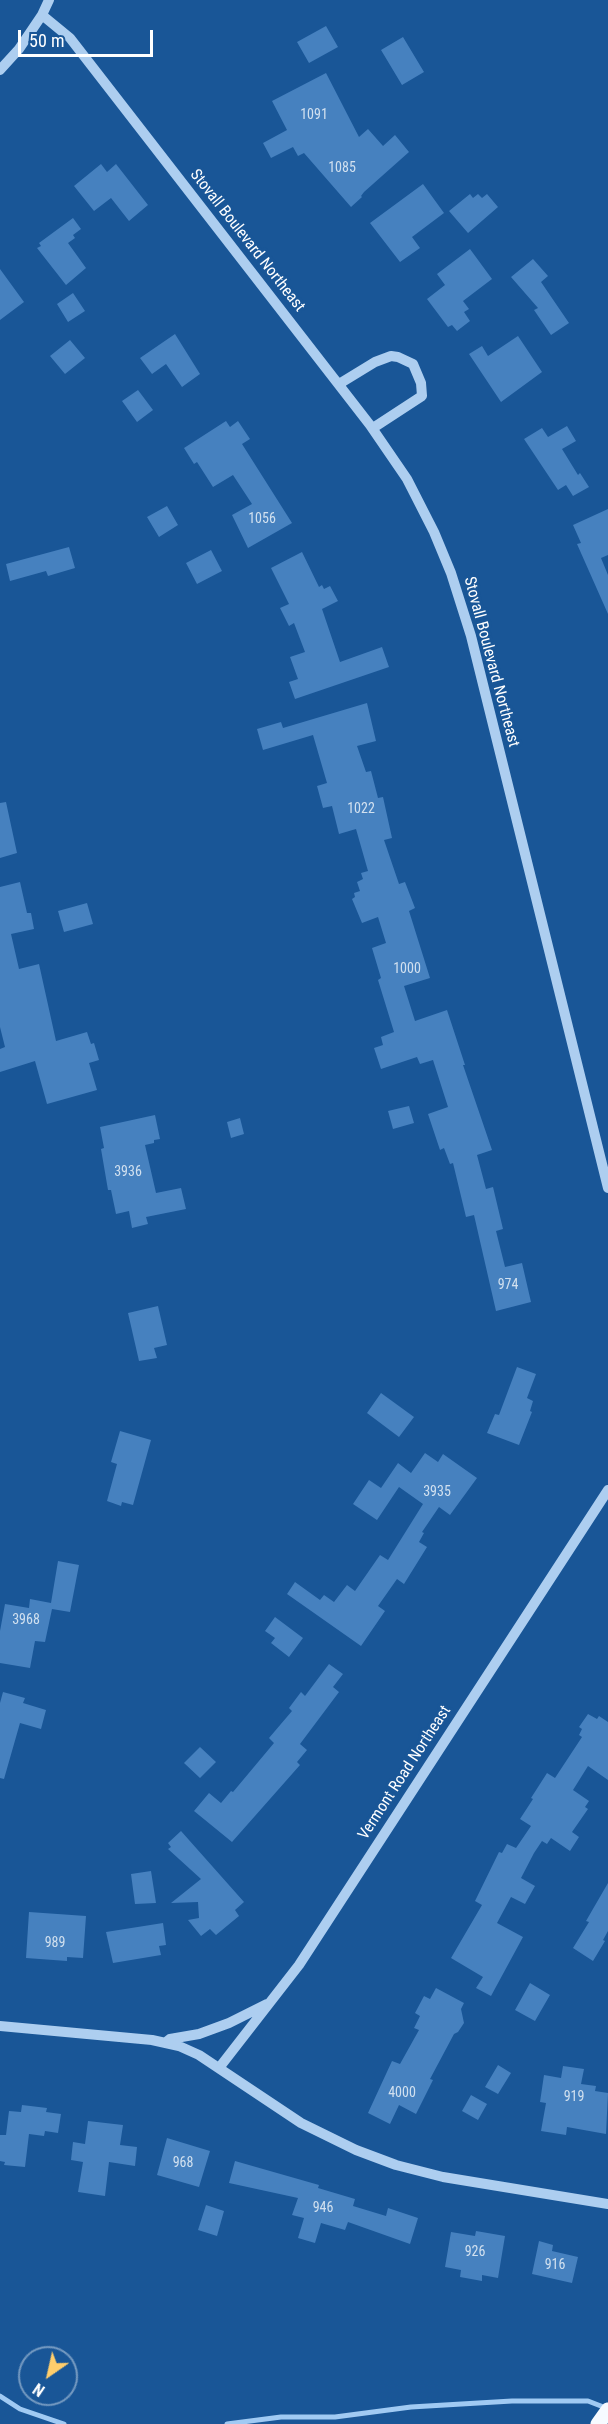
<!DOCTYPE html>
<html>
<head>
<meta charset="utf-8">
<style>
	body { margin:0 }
	#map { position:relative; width:608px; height:2424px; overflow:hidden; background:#195697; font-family:"Roboto Condensed",sans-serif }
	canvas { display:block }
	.north { position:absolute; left:18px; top:2346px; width:60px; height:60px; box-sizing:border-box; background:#195697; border:2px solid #759ac1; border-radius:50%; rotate:214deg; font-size:16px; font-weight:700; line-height:24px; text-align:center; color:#fff }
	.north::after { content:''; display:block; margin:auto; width:21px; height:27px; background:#ffce6c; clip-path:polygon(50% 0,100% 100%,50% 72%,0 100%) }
	.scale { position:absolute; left:18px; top:30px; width:135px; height:27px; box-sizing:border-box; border:3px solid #fff; border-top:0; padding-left:8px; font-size:18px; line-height:21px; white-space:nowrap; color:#fff; -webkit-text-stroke:4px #195697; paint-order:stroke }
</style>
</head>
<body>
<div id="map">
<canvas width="608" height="2424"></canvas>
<div class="north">N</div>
<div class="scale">50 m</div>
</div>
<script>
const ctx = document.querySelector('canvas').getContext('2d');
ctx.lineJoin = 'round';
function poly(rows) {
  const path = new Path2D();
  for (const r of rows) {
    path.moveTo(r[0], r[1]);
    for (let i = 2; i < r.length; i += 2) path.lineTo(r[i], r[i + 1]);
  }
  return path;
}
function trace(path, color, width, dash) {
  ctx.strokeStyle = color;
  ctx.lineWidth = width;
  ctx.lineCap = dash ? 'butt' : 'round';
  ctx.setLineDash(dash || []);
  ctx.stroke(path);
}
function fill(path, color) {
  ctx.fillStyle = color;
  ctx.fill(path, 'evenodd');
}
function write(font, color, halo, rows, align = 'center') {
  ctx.font = font + ' "Roboto Condensed",sans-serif';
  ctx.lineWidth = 6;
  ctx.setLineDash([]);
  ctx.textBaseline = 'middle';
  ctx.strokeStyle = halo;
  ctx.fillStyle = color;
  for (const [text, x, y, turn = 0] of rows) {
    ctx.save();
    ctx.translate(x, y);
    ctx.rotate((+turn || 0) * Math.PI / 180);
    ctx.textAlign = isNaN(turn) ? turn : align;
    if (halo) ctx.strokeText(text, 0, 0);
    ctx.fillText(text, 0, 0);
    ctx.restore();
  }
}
const stream = poly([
	[0,2396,20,2409,64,2424],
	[227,2424,281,2417,335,2417,411,2407,512,2401,588,2401,606,2408]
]);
const building = poly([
	[326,26,338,47,309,63,297,42],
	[403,37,424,72,402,85,381,50],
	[326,73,359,137,368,129,383,146,395,135,409,152,364,192,361,196,362,197,351,207,304,153,298,156,293,147,271,158,263,143,287,130,272,101],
	[101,164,107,172,116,164,148,205,129,221,111,198,94,211,74,186],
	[423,184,444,213,412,237,420,248,400,262,370,223],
	[470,194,473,198,478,194,482,198,487,194,498,207,468,233,449,211],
	[73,218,81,229,73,235,75,238,68,243,86,268,66,285,37,248,41,246,39,243],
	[470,249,492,279,463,301,469,309,464,312,470,321,457,331,452,325,448,327,427,299,445,285,437,274],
	[533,259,548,276,541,282,569,323,551,335,534,310,538,308,511,277],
	[0,269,24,302,0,320],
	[73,293,85,311,68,322,57,304],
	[175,334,200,374,182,387,166,364,152,374,140,358],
	[518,336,542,372,501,402,469,354,482,346,488,356],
	[70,340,85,358,65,374,50,356],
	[138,390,153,410,137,422,122,401],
	[226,421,230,427,238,421,250,439,242,444,292,523,248,548,232,515,252,504,233,475,213,487,197,462,194,464,184,448],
	[567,426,576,441,562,449,578,475,580,473,589,487,573,496,566,485,558,490,524,439,542,428,548,437],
	[167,506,178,525,159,537,147,517],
	[608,509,608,555,601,558,608,575,608,614,577,544,581,543,573,525],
	[69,547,75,568,48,576,46,571,10,581,6,564],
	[211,550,222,571,197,584,186,563],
	[302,552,319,587,322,585,324,589,330,586,338,601,322,609,340,662,382,647,389,667,295,699,289,682,298,679,290,657,305,652,294,623,289,626,280,608,289,604,271,568],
	[367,703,376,741,357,746,366,772,371,771,378,798,383,797,392,838,384,840,399,884,405,882,415,908,409,911,430,978,404,986,415,1021,447,1010,465,1065,463,1065,492,1150,477,1155,486,1189,493,1187,503,1229,496,1231,505,1267,522,1263,531,1302,496,1311,474,1215,466,1217,453,1163,450,1164,444,1148,440,1150,428,1114,448,1107,433,1060,420,1064,417,1057,381,1069,374,1048,383,1045,381,1037,394,1032,378,980,381,978,372,948,386,943,378,917,362,923,352,899,355,897,354,893,360,891,357,882,363,879,361,873,368,871,356,829,339,834,332,806,323,808,317,786,327,783,313,735,263,750,257,729,281,722,283,728],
	[6,802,17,853,0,858,0,803],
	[20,882,27,913,31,913,34,929,11,934,19,969,39,964,56,1041,87,1032,91,1044,94,1043,99,1060,89,1063,97,1090,47,1104,35,1061,0,1072,0,1049,5,1047,0,1027,0,887],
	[87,903,93,924,64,932,58,911],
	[409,1106,414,1123,393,1129,388,1111],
	[155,1115,160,1139,154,1140,154,1143,145,1145,156,1193,181,1188,186,1209,146,1217,148,1224,132,1228,129,1211,116,1214,111,1190,108,1190,101,1149,104,1148,100,1127],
	[240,1118,244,1134,231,1138,227,1122],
	[158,1306,167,1345,154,1348,157,1358,139,1361,128,1313],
	[517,1367,536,1374,527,1398,533,1401,530,1411,532,1412,519,1445,487,1433,495,1414,499,1415],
	[381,1393,414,1417,399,1437,367,1413],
	[120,1431,151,1440,133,1505,122,1502,121,1506,107,1501,117,1464,111,1462],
	[425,1453,438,1462,443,1454,477,1478,450,1515,439,1507,422,1532,424,1533,419,1542,427,1547,404,1584,397,1579,378,1606,385,1611,361,1646,287,1594,295,1582,320,1600,324,1595,334,1602,347,1585,355,1591,380,1555,388,1560,423,1504,399,1487,377,1520,353,1504,369,1480,381,1488,398,1463,411,1473],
	[58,1561,79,1565,70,1612,52,1609,45,1642,35,1641,30,1668,0,1663,0,1631,5,1604,29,1608,30,1599,51,1603],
	[275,1617,303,1638,289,1657,271,1643,275,1638,265,1631],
	[329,1664,343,1674,333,1687,339,1692,300,1744,307,1750,297,1762,300,1765,232,1842,194,1811,209,1793,221,1803,231,1791,233,1792,274,1743,269,1738,292,1711,289,1708,301,1692,305,1696],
	[3,1692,25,1698,23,1703,46,1710,41,1729,20,1723,4,1779,0,1778,0,1703],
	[588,1714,597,1719,599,1716,608,1722,608,1780,588,1766,573,1790,589,1801,585,1807,588,1809,572,1832,579,1837,570,1851,551,1838,547,1844,542,1841,534,1853,521,1878,535,1886,525,1904,511,1897,497,1923,523,1937,491,1996,476,1988,483,1977,451,1958,482,1905,475,1901,499,1852,502,1853,507,1844,516,1848,531,1826,520,1819,533,1799,531,1798,547,1773,555,1778,582,1737,579,1735,582,1729,579,1727],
	[200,1747,216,1762,200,1778,184,1763],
	[181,1831,244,1902,235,1910,239,1916,216,1935,210,1929,201,1936,188,1920,199,1918,198,1902,171,1903,201,1879,168,1849,171,1847,168,1843],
	[151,1871,156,1903,135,1904,131,1874],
	[608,1883,608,1931,603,1940,605,1941,593,1961,573,1948,589,1922,586,1921],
	[29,1912,86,1916,83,1958,67,1957,67,1961,26,1958],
	[163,1923,166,1945,159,1946,161,1955,113,1963,106,1932],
	[530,1983,550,1995,535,2021,515,2010],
	[436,1988,464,2003,461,2009,464,2023,458,2032,454,2034,430,2079,433,2080,416,2114,399,2105,390,2124,368,2113,392,2061,400,2064,419,2030,414,2028,420,2016,415,2013,424,1996,430,1999],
	[498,2065,511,2073,498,2094,485,2087],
	[563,2066,584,2069,581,2084,596,2086,595,2091,608,2093,606,2134,567,2127,566,2135,541,2131,546,2103,540,2102,544,2075,561,2078],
	[471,2095,487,2104,478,2120,462,2111],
	[22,2105,47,2108,46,2112,61,2114,58,2133,45,2131,44,2136,29,2134,25,2167,4,2165,5,2162,0,2161,0,2135,6,2135,9,2111,21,2112],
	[88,2121,123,2125,120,2145,137,2147,135,2166,109,2162,105,2196,78,2192,83,2162,71,2160,73,2142,85,2144],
	[167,2138,210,2151,199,2187,157,2175],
	[235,2161,319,2185,318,2188,355,2199,353,2206,386,2216,388,2208,418,2218,410,2244,348,2222,345,2230,321,2223,315,2243,298,2238,304,2218,292,2215,298,2198,229,2183],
	[206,2205,224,2211,217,2236,198,2230],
	[476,2231,505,2236,498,2278,482,2275,482,2281,460,2277,461,2270,445,2267,451,2232,475,2236],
	[539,2241,553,2245,552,2251,578,2257,572,2283,532,2274]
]);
const minor = poly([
	[42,15,70,38,370,425,407,479,434,532,451,573,471,636,608,1188],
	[0,70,19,49,42,15,49,0],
	[339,384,375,362,391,356,398,357,413,364,421,383,422,396,373,428],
	[0,2026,152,2040,179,2046,199,2055,301,2123,356,2150,396,2165,443,2177,608,2204],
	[165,2043,170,2039,199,2034,229,2023,267,2004],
	[219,2068,299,1965,608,1490]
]);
const major = poly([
	[598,2424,608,2410]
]);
const numberNames = [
	["1091",314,115],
	["1085",342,168],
	["1056",262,519],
	["1022",361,809],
	["1000",407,969],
	["3936",128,1172],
	["974",508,1285],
	["3935",437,1492],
	["3968",26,1620],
	["989",55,1943],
	["4000",402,2093],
	["919",574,2097],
	["968",183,2163],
	["946",323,2208],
	["926",475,2252],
	["916",555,2265]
];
const streetNames = [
	["Stovall Boulevard Northeast",247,241,52],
	["Stovall Boulevard Northeast",491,662,75],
	["Vermont Road Northeast",405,1773,-57]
];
trace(stream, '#a0caf3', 5);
fill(building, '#4681bf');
trace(minor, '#adcef0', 10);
trace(major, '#f6faff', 15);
write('14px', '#d1e0ef', null, numberNames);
write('16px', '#fff', '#195697', streetNames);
</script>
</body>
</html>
